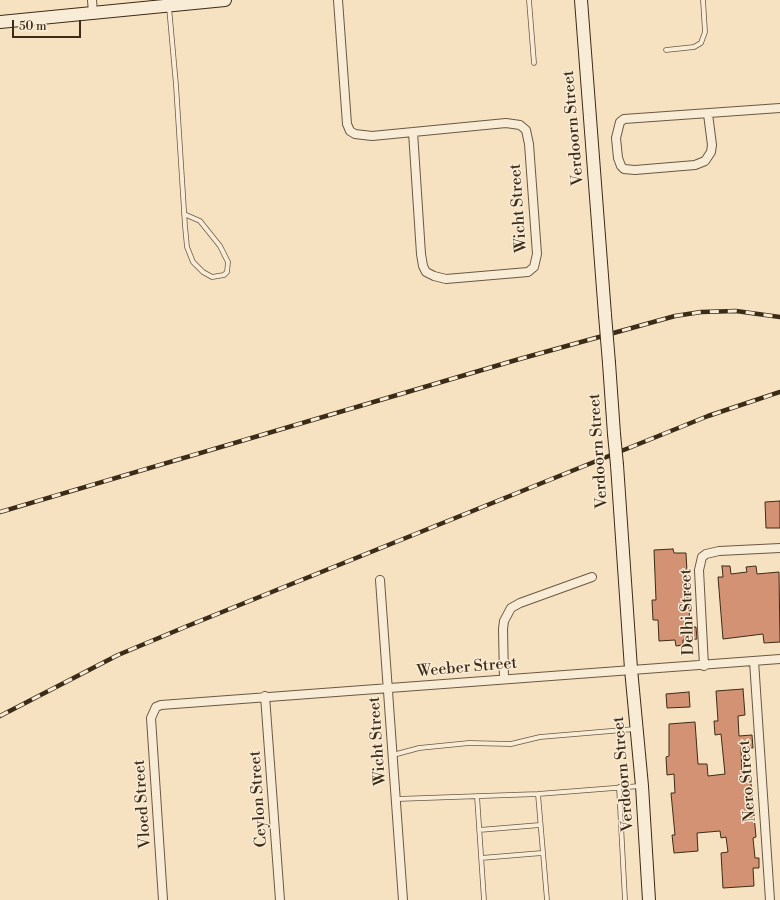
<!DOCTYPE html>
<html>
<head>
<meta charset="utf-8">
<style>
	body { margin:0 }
	#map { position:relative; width:780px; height:900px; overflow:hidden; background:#f6e1c1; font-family:"Libre Bodoni",serif }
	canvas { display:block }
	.scale { position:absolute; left:12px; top:20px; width:69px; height:18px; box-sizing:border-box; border:2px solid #3c2c17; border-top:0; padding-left:5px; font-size:12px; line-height:14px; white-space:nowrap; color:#3c2c17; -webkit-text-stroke:3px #f9ecd7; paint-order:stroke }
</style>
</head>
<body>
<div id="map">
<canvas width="780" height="900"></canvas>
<div class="scale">50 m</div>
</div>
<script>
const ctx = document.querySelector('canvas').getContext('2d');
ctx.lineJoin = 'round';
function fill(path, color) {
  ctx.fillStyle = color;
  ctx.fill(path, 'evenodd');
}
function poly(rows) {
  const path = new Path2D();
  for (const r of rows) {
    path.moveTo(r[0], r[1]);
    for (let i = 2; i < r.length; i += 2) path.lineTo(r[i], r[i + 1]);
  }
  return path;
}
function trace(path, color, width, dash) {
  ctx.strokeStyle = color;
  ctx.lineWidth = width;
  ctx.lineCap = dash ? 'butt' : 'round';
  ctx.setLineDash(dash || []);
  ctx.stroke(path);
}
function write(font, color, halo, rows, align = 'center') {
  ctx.font = font + ' "Libre Bodoni",serif';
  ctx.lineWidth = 3;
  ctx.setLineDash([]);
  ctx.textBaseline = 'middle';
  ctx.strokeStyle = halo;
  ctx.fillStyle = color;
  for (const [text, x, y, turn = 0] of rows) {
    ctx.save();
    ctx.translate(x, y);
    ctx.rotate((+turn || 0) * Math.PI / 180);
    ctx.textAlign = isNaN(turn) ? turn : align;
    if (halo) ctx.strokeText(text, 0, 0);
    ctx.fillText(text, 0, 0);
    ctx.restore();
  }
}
const building = poly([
	[780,501,780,528,766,528,765,502,780,501],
	[673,549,674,553,686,553,690,627,696,627,697,639,683,640,683,645,676,646,675,640,659,641,658,620,653,620,652,600,656,600,654,550,673,549],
	[722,566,730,566,731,574,747,572,746,567,756,566,757,574,779,572,780,642,764,643,763,634,723,639,718,577,723,577,722,566],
	[743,689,745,715,738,716,739,736,752,735,753,748,741,748,742,773,750,773,756,837,753,838,755,858,759,858,759,868,753,868,754,886,723,888,721,853,728,852,726,837,721,838,720,831,697,833,698,851,674,853,672,835,675,835,671,793,675,793,674,774,667,775,666,757,669,756,669,724,695,722,698,764,707,764,708,776,725,774,721,734,715,735,714,721,718,721,716,691,743,689],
	[689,692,690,707,667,708,666,694,689,692]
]);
const lane = poly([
	[529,0,534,63],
	[169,7,176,85,185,226,187,247,193,262,203,272,212,277,224,275,227,272,228,262,220,246,200,221,184,214],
	[666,50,694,47,701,43,705,32,703,0],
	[393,755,419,748,469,743,511,744,540,737,635,729],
	[619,787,625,900],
	[538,794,547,900],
	[477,796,484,900],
	[397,799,538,794,640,786],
	[479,830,540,825],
	[481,858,542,853]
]);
const street = poly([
	[92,0,93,13],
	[338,0,347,124,350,131,355,134,372,136,506,123,520,125,526,130,529,144,537,254,534,267,528,272,446,279,434,276,426,272,423,266,421,254,413,132],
	[708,114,712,145,711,152,705,161,695,165,635,170,624,169,621,166,618,158,616,138,620,122,624,119,780,108],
	[380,580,403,900],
	[754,661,770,900],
	[704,666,699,570,702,557,706,554,719,551,780,548],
	[504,679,503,629,504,621,511,608,520,603,592,577],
	[265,696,280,900],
	[163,900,151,718,156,707,161,705,780,659]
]);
const secondary = poly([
	[581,0,605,315],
	[0,22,225,0],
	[609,363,614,434],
	[617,465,631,669,642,786,649,900]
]);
const rail = poly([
	[0,512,516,360,675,316,701,312,736,311,780,317],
	[0,716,118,655,185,627,708,416,780,392]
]);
const secondaryBridge = poly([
	[605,315,609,363],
	[614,434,617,465]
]);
const streetNames = [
	["Verdoorn Street",574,128,-95],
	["Wicht Street",519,208,-94],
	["Verdoorn Street",599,451,-94],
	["Delhi Street",688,612,-92],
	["Weeber Street",467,668,-5],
	["Wicht Street",378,741,-94],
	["Verdoorn Street",624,774,-95],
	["Nero Street",748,781,-94],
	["Ceylon Street",259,799,-94],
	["Vloed Street",143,804,-94]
];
fill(building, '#d29273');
trace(building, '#3c2c17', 1);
trace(lane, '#6a5942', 5.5);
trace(street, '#6a5942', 10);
trace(secondary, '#3c2c17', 14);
trace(lane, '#f9ecd7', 4);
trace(street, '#f9ecd7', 8);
trace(secondary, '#f9ecd7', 12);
trace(rail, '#3c2c17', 4.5);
trace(rail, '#f9ecd7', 3, [9]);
trace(secondaryBridge, '#3c2c17', 14, []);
trace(secondaryBridge, '#f9ecd7', 12);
write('16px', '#3c2c17', '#f9ecd7', streetNames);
</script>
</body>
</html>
